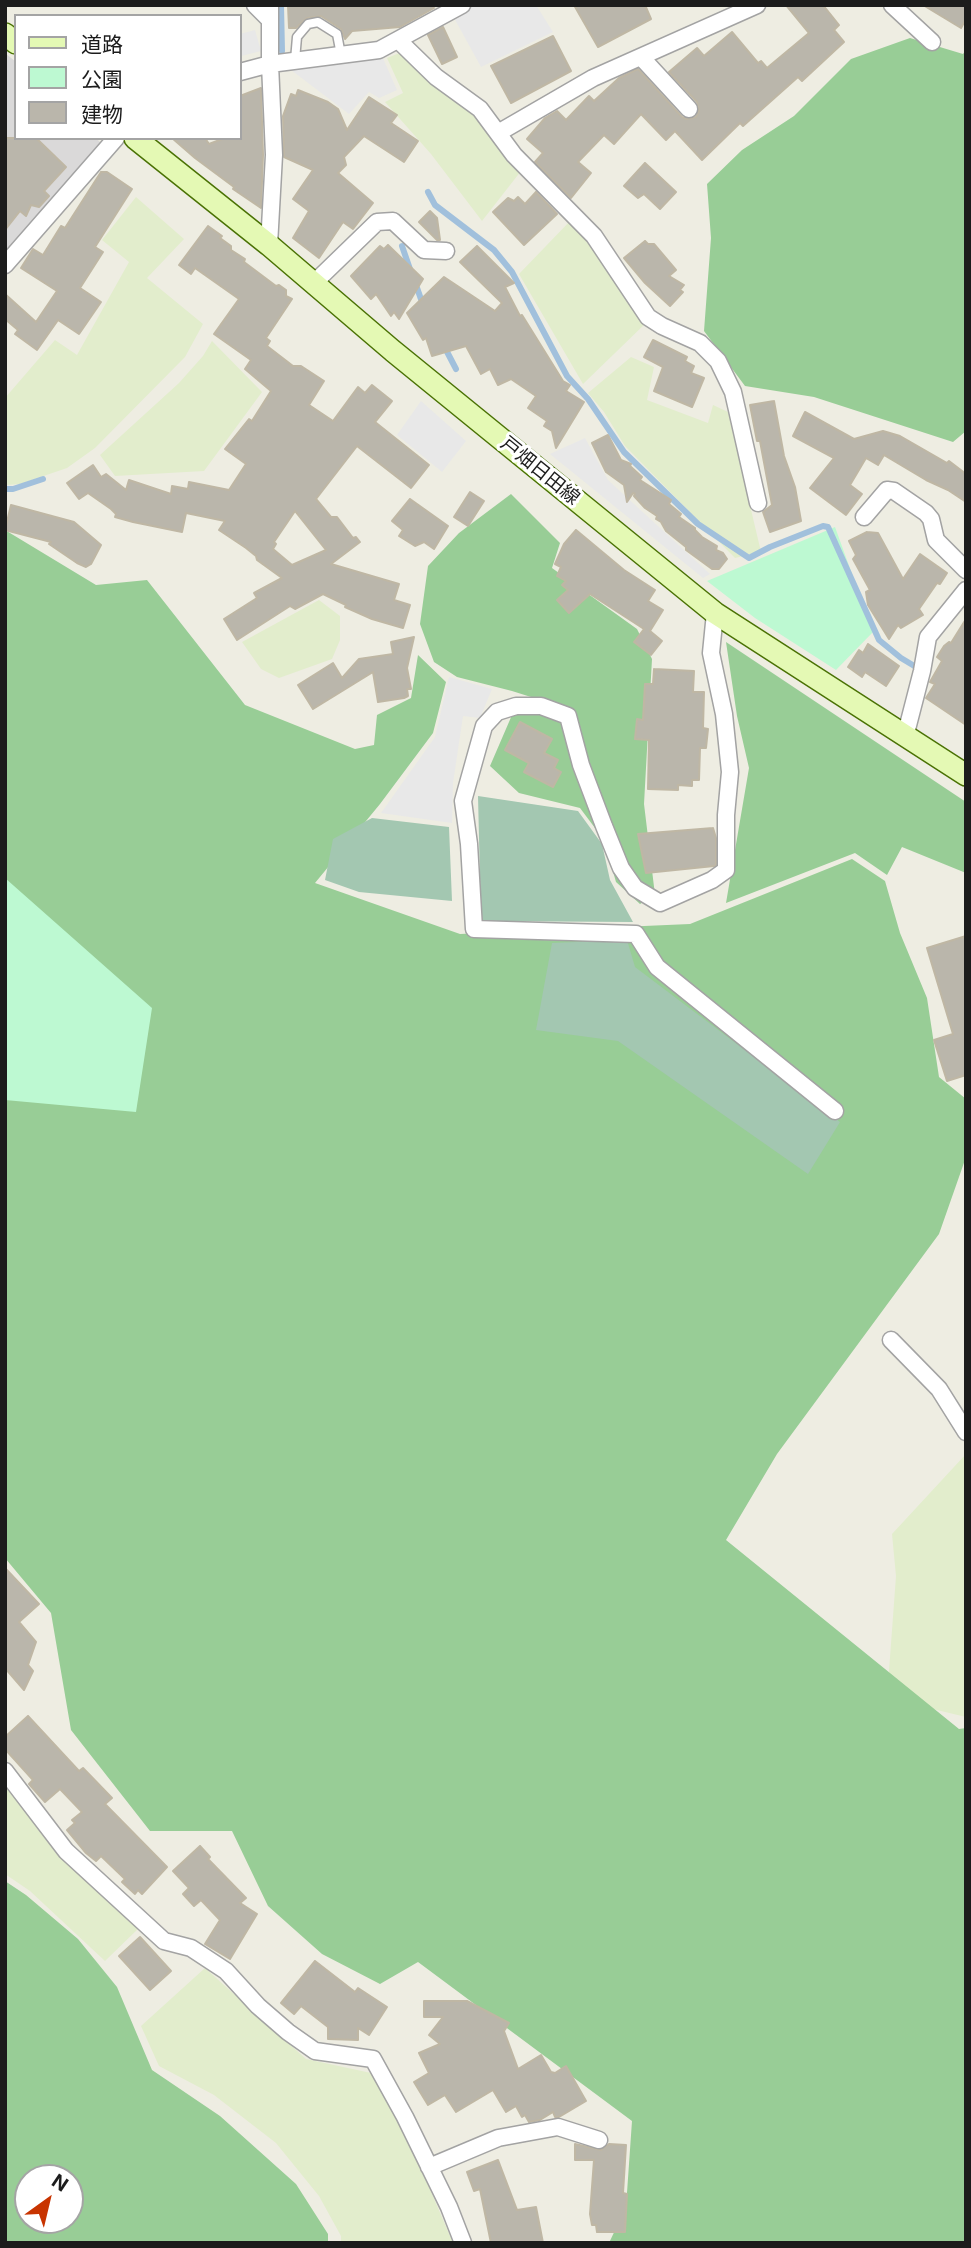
<!DOCTYPE html>
<html>
<head>
<meta charset="utf-8">
<style>
	body { margin:0 }
	#map { position:relative; width:971px; height:2248px; overflow:hidden; background:#eeede2; font-family:Inter,"Noto Sans JP",sans-serif }
	canvas { display:block }
	.frame { position:absolute; inset:0; border:7px solid #1c1c1c; pointer-events:none }
	.legend { position:absolute; left:14px; top:14px; width:228px; height:126px; box-sizing:border-box; background:#fff; border:2px solid #a4a4a4; margin:0; padding:9px 12px; list-style:none; font-size:21px; color:#1c1c1c }
	.legend li { display:flex; align-items:center; gap:14px; height:35px }
	.legend b { width:35px; border:2px solid #a4a4a4 }
	.north { position:absolute; left:14px; top:2164px; width:70px; height:70px; box-sizing:border-box; background:#fff; border:2px solid #a4a4a4; border-radius:50%; rotate:34deg; font-size:19px; font-weight:700; line-height:28px; text-align:center; color:#1c1c1c }
	.north::after { content:''; display:block; margin:auto; width:24px; height:32px; background:#c83400; clip-path:polygon(50% 0,100% 100%,50% 72%,0 100%) }
</style>
</head>
<body>
<div id="map">
<canvas width="971" height="2248"></canvas>
<div class="frame"></div>
<ul class="legend">
<li><b style="height:9px;background:#e4f9b4"></b>道路</li>
<li><b style="height:19px;background:#bdf9d2"></b>公園</li>
<li><b style="height:19px;background:#bab6ab"></b>建物</li>
</ul>
<div class="north">N</div>
</div>
<script>
const ctx = document.querySelector('canvas').getContext('2d');
ctx.lineJoin = 'round';
function fill(path, color) {
  ctx.fillStyle = color;
  ctx.fill(path, 'evenodd');
}
function poly(rows) {
  const path = new Path2D();
  for (const r of rows) {
    path.moveTo(r[0], r[1]);
    for (let i = 2; i < r.length; i += 2) path.lineTo(r[i], r[i + 1]);
  }
  return path;
}
function trace(path, color, width, dash) {
  ctx.strokeStyle = color;
  ctx.lineWidth = width;
  ctx.lineCap = dash ? 'butt' : 'round';
  ctx.setLineDash(dash || []);
  ctx.stroke(path);
}
function write(font, color, halo, rows, align = 'center') {
  ctx.font = font + ' Inter,"Noto Sans JP",sans-serif';
  ctx.lineWidth = 6;
  ctx.setLineDash([]);
  ctx.textBaseline = 'middle';
  ctx.strokeStyle = halo;
  ctx.fillStyle = color;
  for (const [text, x, y, turn = 0] of rows) {
    ctx.save();
    ctx.translate(x, y);
    ctx.rotate((+turn || 0) * Math.PI / 180);
    ctx.textAlign = isNaN(turn) ? turn : align;
    if (halo) ctx.strokeText(text, 0, 0);
    ctx.fillText(text, 0, 0);
    ctx.restore();
  }
}
const residential = poly([
	[5,53,16,62,16,138,96,138,103,145,12,250,5,252]
]);
const farmland = poly([
	[402,52,475,113,521,171,482,221,431,154,385,102,403,93,387,58],
	[136,197,184,239,147,278,203,324,185,357,95,448,67,468,20,484,5,485,5,398,55,340,77,355,129,262,102,240],
	[572,219,647,322,583,384,519,274],
	[212,341,262,392,204,471,115,476,100,455,179,383,203,356],
	[631,357,654,367,647,400,708,423,713,405,728,412,761,552,735,558,625,446,604,412,588,393],
	[319,600,340,616,340,640,332,659,279,678,261,669,242,642],
	[966,1454,966,1717,887,1698,896,1576,892,1534],
	[5,1782,140,1927,105,1961,30,1891,5,1874],
	[205,1968,306,2059,371,2073,408,2138,453,2243,341,2243,341,2236,319,2196,276,2143,214,2095,159,2066,141,2026]
]);
const forest = poly([
	[910,38,963,54,966,50,966,431,953,442,814,397,745,386,704,331,711,238,707,184,742,150,794,116,851,59],
	[511,494,560,543,552,568,637,629,652,659,644,804,655,895,640,904,616,882,604,840,580,808,519,793,490,766,512,715,569,709,512,691,457,677,434,662,420,624,428,566,459,533],
	[5,530,96,585,147,580,245,705,355,749,374,745,377,715,411,698,418,655,446,682,433,733,380,804,315,883,460,934,690,924,852,859,885,881,900,933,927,998,939,1077,966,1099,966,1157,939,1234,777,1454,726,1540,959,1729,966,1728,966,2243,609,2243,626,2207,632,2121,418,1962,380,1984,322,1954,268,1906,232,1831,150,1831,71,1730,51,1613,5,1558],
	[726,642,966,802,966,873,902,847,887,875,855,853,726,903,749,768,737,716],
	[5,1881,26,1895,78,1939,117,1987,152,2070,220,2116,296,2184,328,2234,328,2243,5,2243],
	[70,2178,70,2220,28,2220,28,2178]
]);
const cemetery = poly([
	[478,796,578,811,602,844,610,880,633,922,481,921],
	[372,818,449,827,452,901,359,892,325,880,333,839],
	[627,940,635,967,840,1122,808,1174,618,1041,536,1030,552,943]
]);
const park = poly([
	[835,527,873,632,836,670,755,618,707,581],
	[5,878,152,1008,136,1112,5,1100]
]);
const parking = poly([
	[473,5,536,5,553,32,481,67,453,16],
	[255,30,261,51,241,56,240,34],
	[382,56,397,90,379,98,369,92,349,114,291,70],
	[421,401,466,441,442,472,397,435],
	[585,438,608,480,710,574,703,578,550,454],
	[449,677,492,689,480,718,463,716,453,783,452,823,381,813,435,737]
]);
const stream = poly([
	[281,5,282,51],
	[428,192,435,205,494,250,512,272,567,376,588,399,624,452,698,524,749,558,770,547,823,526,828,527,879,640,901,658,921,670],
	[402,246,411,272],
	[415,282,423,305],
	[444,346,456,369],
	[5,489,13,489,43,479]
]);
const building = poly([
	[288,5,432,5,434,8,400,27,352,31,345,39,341,29,321,16,307,18,296,28,289,28,288,5],
	[574,5,645,5,651,19,598,47,574,5],
	[786,5,823,5,839,25,834,30,844,42,802,81,798,77,743,126,740,123,702,160,675,131,666,140,641,114,614,144,604,135,578,162,591,173,571,198,535,162,543,153,527,139,545,118,557,111,566,120,589,96,594,101,619,78,638,69,682,117,687,119,696,117,699,111,697,102,669,72,697,48,704,56,732,32,758,63,761,61,767,68,809,33,786,5],
	[923,5,966,5,966,19,961,28,923,5],
	[443,27,457,57,442,64,428,35,443,27],
	[553,36,571,71,511,103,491,66,553,36],
	[261,88,263,155,261,208,233,189,234,187,195,158,172,138,205,138,209,144,225,138,240,138,240,96,261,88],
	[298,90,328,102,338,109,347,130,369,97,397,115,391,123,418,141,404,162,364,136,344,157,346,165,338,173,373,203,353,229,343,222,319,258,293,238,309,211,293,199,313,170,284,157,283,116,291,94,296,96,298,90],
	[5,138,36,138,66,167,44,191,49,196,39,207,31,205,26,216,20,211,5,230,5,138],
	[645,163,676,192,660,209,644,194,638,198,624,186,645,163],
	[101,172,107,172,132,189,95,247,103,252,80,288,101,302,79,334,58,320,37,350,15,334,18,330,5,319,5,294,36,322,57,291,21,268,33,249,43,255,61,226,65,228,101,172],
	[536,192,557,214,524,245,493,212,508,198,514,201,518,197,525,204,536,192],
	[430,211,437,218,440,240,437,240,419,222,430,211],
	[208,226,222,236,220,238,231,246,231,250,245,259,244,262,276,286,279,285,286,290,286,296,292,299,266,338,270,341,267,346,293,366,301,366,324,381,309,405,333,421,358,387,365,393,372,385,392,401,375,422,429,465,411,488,357,446,316,499,331,517,337,517,353,538,356,537,360,542,331,564,399,584,394,600,410,605,403,628,372,619,345,607,346,605,323,594,295,609,290,606,237,640,224,619,257,598,254,593,282,578,257,560,256,556,246,548,219,530,225,521,186,513,182,532,133,522,115,517,116,514,111,509,88,493,79,499,67,483,93,465,101,477,106,474,126,490,129,480,171,494,172,486,188,489,189,482,229,490,246,464,225,449,249,419,252,421,271,391,245,369,251,360,214,334,239,299,195,268,191,274,179,265,208,226],
	[295,511,326,550,292,565,273,549,276,544,274,542,295,511],
	[645,241,648,244,654,244,676,270,669,276,684,285,680,290,683,292,670,306,645,283,624,258,645,241],
	[388,245,423,279,399,319,394,312,391,316,376,294,371,299,351,276,380,246,384,249,388,245],
	[477,246,514,283,505,287,520,316,522,315,563,381,570,385,566,391,584,402,556,448,552,431,544,426,547,421,528,408,536,396,511,379,498,385,490,369,481,374,466,346,432,356,426,338,423,340,407,313,444,277,495,311,502,303,460,262,477,246],
	[653,340,687,357,685,361,694,366,691,373,704,378,692,407,654,391,663,367,644,357,653,340],
	[774,401,784,456,795,487,801,521,770,532,763,512,772,505,760,441,757,441,750,405,774,401],
	[805,412,854,439,883,431,900,436,947,463,949,461,966,474,966,502,948,490,926,480,884,455,878,465,866,458,850,485,862,494,846,515,810,488,834,458,793,436,805,412],
	[608,435,621,460,631,464,630,466,642,477,640,480,671,500,669,504,681,514,679,517,695,528,695,530,702,537,717,546,716,550,723,553,727,559,719,569,712,569,686,550,686,547,666,531,661,522,656,519,657,516,645,508,634,496,635,494,633,493,627,502,624,485,606,472,592,443,608,435],
	[470,492,484,501,468,526,454,517,470,492],
	[410,499,448,526,434,549,424,542,415,546,399,536,403,530,392,521,410,499],
	[11,505,74,522,101,545,91,564,86,567,77,563,49,544,51,542,5,530,11,505],
	[576,530,624,570,655,590,648,601,663,610,650,631,662,641,651,655,634,642,644,629,590,594,569,613,557,600,568,590,562,585,566,581,557,576,561,567,555,564,564,544,576,530],
	[867,532,878,533,903,579,920,554,947,573,940,584,937,583,919,609,923,615,901,628,898,625,889,639,868,605,866,592,870,590,853,559,856,555,849,541,867,532],
	[966,619,966,725,926,698,935,684,930,682,942,661,937,657,944,646,949,642,951,643,966,619],
	[414,637,407,668,411,689,407,689,408,696,404,698,378,702,373,672,313,709,298,685,333,663,342,678,359,659,393,654,391,642,414,637],
	[868,644,899,666,886,686,865,672,862,677,848,667,859,650,863,653,868,644],
	[654,669,694,671,693,692,704,692,703,728,708,729,706,748,700,748,699,780,692,780,692,786,678,785,678,790,648,789,649,740,635,739,637,719,643,720,645,684,653,684,654,669],
	[520,722,552,739,544,753,558,760,554,768,561,772,553,787,524,772,529,763,505,750,520,722],
	[713,828,716,838,716,865,714,866,646,873,638,834,713,828],
	[966,936,966,1075,947,1081,934,1040,953,1034,927,948,966,936],
	[5,1568,39,1604,19,1622,36,1642,28,1665,33,1671,24,1690,5,1668,5,1568],
	[28,1716,79,1771,83,1768,112,1798,105,1804,167,1867,142,1894,138,1890,135,1894,122,1882,125,1879,101,1856,96,1861,86,1853,67,1830,75,1823,72,1820,82,1812,60,1789,45,1802,29,1784,33,1780,5,1749,5,1737,28,1716],
	[200,1846,210,1857,208,1859,246,1898,240,1903,257,1914,230,1959,205,1944,220,1920,201,1900,194,1906,183,1894,189,1888,173,1871,200,1846],
	[140,1937,171,1971,150,1990,119,1956,140,1937],
	[315,1961,355,1992,358,1988,387,2007,369,2035,358,2028,358,2040,328,2039,328,2027,301,2006,294,2014,281,2003,315,1961],
	[424,2001,467,2001,509,2023,504,2031,518,2069,541,2055,551,2072,555,2073,566,2066,586,2101,559,2117,555,2117,553,2112,540,2120,529,2122,525,2115,522,2117,516,2106,506,2112,493,2090,456,2112,445,2095,428,2105,414,2082,429,2073,419,2053,440,2044,429,2035,443,2017,424,2017,424,2001],
	[575,2144,601,2150,609,2144,626,2145,623,2193,627,2194,625,2232,597,2232,596,2225,592,2225,590,2214,594,2160,575,2160,575,2144],
	[498,2160,517,2210,536,2207,543,2243,491,2243,480,2189,474,2191,467,2172,498,2160]
]);
const service = poly([
	[295,60,297,37,308,24,318,22,337,34,341,55]
]);
const minor = poly([
	[255,5,270,20],
	[892,5,932,42],
	[398,40,436,77,480,109,514,155,594,236,648,317,662,326,700,343,718,361,733,392,758,503],
	[641,57,689,109],
	[240,72,270,64,379,50,462,5],
	[498,133,593,78,757,5],
	[269,245,274,155,270,64,270,5],
	[5,265,116,138],
	[314,283,377,222,393,221,424,250,446,251],
	[864,517,887,490,894,491,926,513,931,519,936,540,966,570],
	[715,613,711,653,724,714,730,772,726,815,726,870,712,880,660,903,635,888,621,868,604,826,581,765,568,716,541,706,516,706,497,712,484,726,463,801,469,844,474,929,636,934,657,967,835,1111],
	[905,737,922,671,928,637,966,590],
	[891,1340,939,1389,966,1432],
	[5,1771,66,1851,164,1941,191,1948,226,1971,258,2006,288,2032,315,2051,373,2059,405,2117,449,2207,463,2243],
	[429,2167,498,2138,558,2127,599,2140]
]);
const secondary = poly([
	[5,34,16,43],
	[135,138,269,245,393,351,715,613,966,775]
]);
const streetNames = [
	["戸畑日田線",540,471,39]
];
fill(residential, '#dad9d9');
fill(farmland, '#e2edcc');
fill(forest, '#98cd96');
fill(cemetery, '#a3c7b1');
fill(park, '#bdf9d2');
fill(parking, '#e8e8e8');
trace(stream, '#a1c0dc', 6);
fill(building, '#bab6ab');
trace(building, '#bfb7a4', 2);
trace(service, '#a3a3a3', 11);
trace(minor, '#a3a3a3', 19);
trace(secondary, '#4a7204', 24);
trace(service, '#fff', 8);
trace(minor, '#fff', 16);
trace(secondary, '#e4f9b4', 21);
write('19px', '#1c1c1c', '#fff', streetNames);
</script>
</body>
</html>
